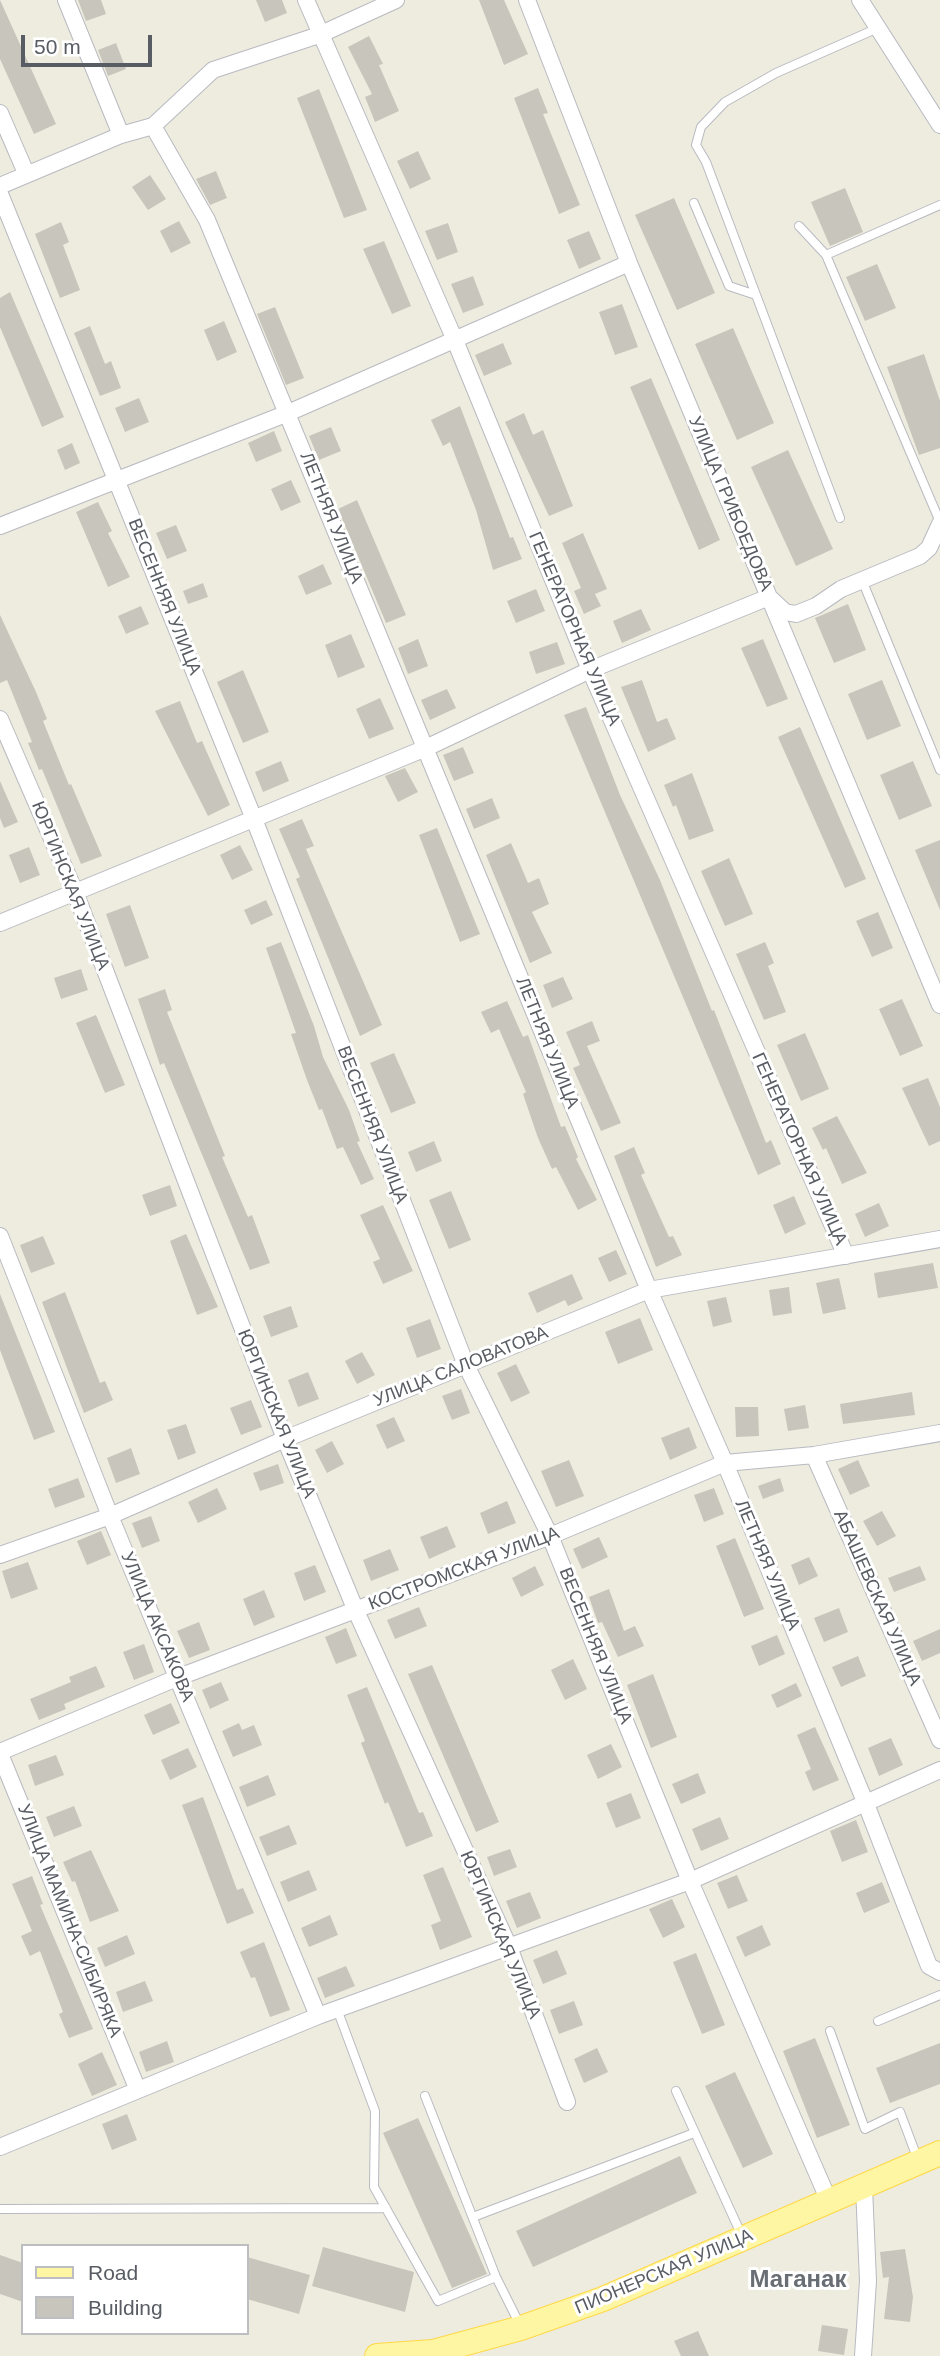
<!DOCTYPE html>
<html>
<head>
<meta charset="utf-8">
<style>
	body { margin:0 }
	#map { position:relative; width:940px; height:2356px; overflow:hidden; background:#eeecdf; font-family:Arial,sans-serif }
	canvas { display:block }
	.legend { position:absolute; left:21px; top:2244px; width:228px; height:91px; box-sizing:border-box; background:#fff; border:2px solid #bcbec1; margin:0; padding:9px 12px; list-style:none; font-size:21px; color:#585c63 }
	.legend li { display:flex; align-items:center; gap:14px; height:35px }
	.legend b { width:35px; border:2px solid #bcbec1 }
	.scale { position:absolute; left:21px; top:35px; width:131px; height:32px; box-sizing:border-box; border:4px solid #585c63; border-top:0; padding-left:9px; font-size:21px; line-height:24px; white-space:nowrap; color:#585c63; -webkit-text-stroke:5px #fff; paint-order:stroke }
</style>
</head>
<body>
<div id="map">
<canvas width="940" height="2356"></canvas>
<ul class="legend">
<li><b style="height:9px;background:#fff6a3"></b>Road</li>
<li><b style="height:19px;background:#c8c5bc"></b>Building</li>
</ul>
<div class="scale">50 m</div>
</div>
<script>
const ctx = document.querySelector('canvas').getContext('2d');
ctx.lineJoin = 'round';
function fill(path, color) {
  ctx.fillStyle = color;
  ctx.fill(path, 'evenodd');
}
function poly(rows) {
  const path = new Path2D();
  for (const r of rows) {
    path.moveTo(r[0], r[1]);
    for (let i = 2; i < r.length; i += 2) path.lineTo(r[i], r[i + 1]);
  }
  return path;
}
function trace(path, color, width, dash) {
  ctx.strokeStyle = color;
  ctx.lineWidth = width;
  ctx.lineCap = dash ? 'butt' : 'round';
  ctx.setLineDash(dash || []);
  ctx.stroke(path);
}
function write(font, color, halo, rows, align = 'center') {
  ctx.font = font + ' Arial,sans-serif';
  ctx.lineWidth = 6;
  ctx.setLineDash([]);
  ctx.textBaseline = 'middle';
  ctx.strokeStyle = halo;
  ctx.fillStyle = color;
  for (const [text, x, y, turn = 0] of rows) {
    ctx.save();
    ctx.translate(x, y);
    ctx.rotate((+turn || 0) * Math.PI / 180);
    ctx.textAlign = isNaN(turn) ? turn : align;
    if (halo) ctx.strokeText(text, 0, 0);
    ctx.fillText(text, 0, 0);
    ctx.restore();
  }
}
const building = poly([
	[0,0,56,124,34,134,0,59],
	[78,0,101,0,106,14,86,21],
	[256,0,282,0,287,13,265,22],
	[479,0,504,0,528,54,504,65],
	[369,36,383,64,379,65,399,111,375,122,365,97,372,94,348,47],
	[116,43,126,69,108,76,98,50],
	[538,88,548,113,543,114,580,205,559,214,514,98],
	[319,89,367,210,344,218,297,98],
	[418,151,431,179,410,189,397,161],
	[216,171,227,198,210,205,196,179],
	[150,175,166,199,148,210,132,187],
	[845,188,863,232,830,246,811,202],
	[674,198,715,293,677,310,635,215],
	[179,221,191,243,171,253,160,231],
	[61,222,69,242,63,245,80,290,60,298,35,234],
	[448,223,458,252,437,260,425,231],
	[589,231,601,259,579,269,567,240],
	[384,241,411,306,392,314,363,249],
	[877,264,896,308,865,321,846,277],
	[473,276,484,305,463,313,451,284],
	[10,292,64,417,42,427,0,327,0,298],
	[622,304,638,347,615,355,599,312],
	[275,307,304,378,286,385,257,314],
	[224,321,237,352,217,361,204,330],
	[90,326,105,364,111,361,121,388,100,396,74,333],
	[733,328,774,423,737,440,695,344],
	[503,343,512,364,484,376,475,355],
	[924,354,940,401,940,448,919,455,887,367],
	[651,378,720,540,699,550,630,387],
	[139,398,149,422,125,432,115,408],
	[460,406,510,538,513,537,522,559,493,570,476,510,450,442,443,446,431,420],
	[524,413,533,435,543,430,573,506,549,516,505,422],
	[331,427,341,451,319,460,309,436],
	[274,431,282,451,256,462,248,443],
	[72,443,80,463,65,470,57,450],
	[788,450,833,549,796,566,751,467],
	[291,480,301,502,281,511,271,489],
	[357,500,406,615,386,623,338,509],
	[98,502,112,531,108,533,130,577,108,587,76,512],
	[176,525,187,551,167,559,156,533],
	[583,533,607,589,595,594,601,606,584,614,574,591,581,588,562,543],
	[323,564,332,584,306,595,298,576],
	[203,583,208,597,188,604,183,591],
	[536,589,545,611,516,623,507,601],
	[848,604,866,650,834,663,815,618],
	[141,606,149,624,126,634,118,616],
	[641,609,651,630,622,643,613,621],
	[0,615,36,692,47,719,43,721,69,785,71,784,102,856,81,864,42,769,39,770,28,743,32,742,7,680,0,683],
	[351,634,365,667,338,678,325,645],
	[418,639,428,666,408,674,398,648],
	[763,639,788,699,767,707,741,648],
	[557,642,565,664,536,674,529,652],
	[243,670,269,732,243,743,217,682],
	[642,680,657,722,667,718,676,739,648,752,621,687],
	[882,680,901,726,867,740,848,694],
	[447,689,456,708,430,720,421,700],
	[380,698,394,729,369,739,356,709],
	[180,701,197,743,202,741,230,805,208,816,155,711],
	[586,707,620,795,660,880,712,1011,714,1010,766,1143,771,1140,781,1164,758,1175,564,715],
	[800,727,866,879,845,888,778,737],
	[463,747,474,773,454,781,443,755],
	[281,761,289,781,263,792,255,772],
	[913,761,932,806,899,820,880,775],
	[405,768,418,792,398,802,385,776],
	[692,773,714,831,689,840,676,805,673,807,664,785],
	[0,781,18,822,4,828,0,818],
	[492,798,500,818,474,829,466,809],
	[302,819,314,846,306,849,382,1025,360,1036,296,879,300,877,279,829],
	[437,828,480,934,460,942,419,835],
	[940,840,940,910,915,850],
	[511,843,528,883,539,878,549,904,532,912,552,953,530,963,486,855],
	[240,845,253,870,232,880,220,855],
	[29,847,40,875,20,883,9,855],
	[729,858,753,914,725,926,701,871],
	[266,900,273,915,251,925,244,910],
	[130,905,149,958,125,967,106,914],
	[878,912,893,948,872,957,856,921],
	[281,942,314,1026,323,1057,349,1110,360,1141,357,1142,374,1179,361,1185,343,1147,337,1149,322,1109,319,1110,307,1080,291,1034,296,1033,266,948],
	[765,942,774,963,768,966,786,1012,764,1020,736,954],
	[81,969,88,990,61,999,54,978],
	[563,977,573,999,552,1008,543,985],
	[165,989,172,1010,167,1012,225,1156,222,1157,248,1217,252,1215,270,1263,250,1270,164,1063,160,1065,138,999],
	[902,999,923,1046,900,1056,879,1009],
	[507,1001,523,1037,528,1035,561,1127,565,1126,578,1157,576,1159,597,1200,578,1210,556,1167,552,1169,538,1138,523,1094,526,1092,499,1029,491,1033,481,1012],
	[96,1015,125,1085,105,1093,76,1023],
	[592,1021,600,1041,587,1046,621,1123,601,1131,573,1068,580,1065,566,1032],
	[805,1033,829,1089,801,1101,777,1045],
	[394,1053,416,1103,391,1113,370,1063],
	[928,1078,940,1107,940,1141,929,1146,902,1088],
	[837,1116,867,1173,842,1184,826,1148,823,1150,812,1128],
	[434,1141,442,1161,416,1172,408,1152],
	[634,1147,645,1173,641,1175,669,1237,673,1236,682,1255,656,1267,614,1156],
	[170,1185,177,1206,150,1216,142,1195],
	[451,1191,471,1240,449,1249,429,1200],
	[794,1196,806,1224,785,1234,773,1205],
	[879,1203,889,1226,865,1237,855,1214],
	[383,1205,413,1271,383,1284,373,1262,380,1259,360,1215],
	[186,1234,218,1307,197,1315,170,1241],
	[43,1236,55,1264,31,1273,20,1245],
	[616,1250,627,1274,609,1282,598,1258],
	[933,1263,938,1288,878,1298,874,1273],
	[572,1274,583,1299,568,1306,565,1300,537,1313,528,1293],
	[839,1278,846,1309,823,1314,816,1283],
	[789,1287,792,1313,773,1316,769,1290],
	[65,1292,100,1383,105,1381,113,1400,84,1413,42,1302],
	[0,1294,55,1432,34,1440,0,1350],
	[726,1297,732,1322,713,1327,707,1301],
	[291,1306,298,1327,271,1337,263,1316],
	[640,1318,653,1350,618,1364,605,1332],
	[430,1319,441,1349,417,1358,406,1328],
	[362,1352,375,1375,357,1384,345,1361],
	[516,1364,530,1393,511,1402,497,1373],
	[308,1372,319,1399,298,1407,288,1380],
	[461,1389,470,1413,452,1420,442,1396],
	[912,1392,915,1415,843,1424,840,1404],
	[251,1400,262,1427,241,1435,230,1408],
	[805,1405,809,1428,788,1431,784,1409],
	[735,1407,758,1407,759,1436,736,1437],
	[394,1417,405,1441,387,1449,376,1425],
	[186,1424,196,1453,178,1460,167,1430],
	[689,1427,697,1448,670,1460,661,1438],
	[332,1441,344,1464,327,1473,315,1450],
	[131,1448,140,1474,116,1483,107,1458],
	[569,1460,584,1496,556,1507,541,1471],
	[858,1460,870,1486,850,1495,838,1469],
	[278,1464,284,1483,260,1491,253,1473],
	[78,1478,85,1497,55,1508,48,1489],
	[780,1478,784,1491,763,1499,758,1486],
	[217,1488,227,1509,198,1523,188,1502],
	[714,1488,724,1514,704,1522,694,1495],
	[507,1501,516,1523,488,1534,480,1513],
	[882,1511,896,1536,877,1546,863,1521],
	[151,1516,160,1541,142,1548,132,1523],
	[447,1526,456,1547,429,1559,420,1537],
	[101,1531,111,1555,87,1565,77,1541],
	[599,1537,608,1557,582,1569,573,1549],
	[735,1538,764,1609,744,1617,716,1546],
	[390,1549,399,1570,371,1581,363,1560],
	[809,1557,818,1576,799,1585,791,1565],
	[28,1562,38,1589,11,1599,2,1571],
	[315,1565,326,1592,304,1601,294,1573],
	[535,1566,544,1585,521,1597,512,1578],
	[920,1566,926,1580,894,1592,888,1578],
	[609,1589,624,1631,635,1626,644,1646,618,1657,602,1622,598,1623,589,1597],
	[264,1590,275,1617,254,1626,243,1599],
	[419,1607,427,1626,395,1639,387,1620],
	[839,1608,848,1632,824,1642,814,1618],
	[199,1622,210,1650,189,1658,177,1631],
	[346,1628,357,1656,336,1664,325,1637],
	[940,1629,940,1653,922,1661,913,1641],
	[777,1635,785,1654,759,1666,751,1646],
	[144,1644,154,1672,134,1680,123,1652],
	[858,1656,866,1676,841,1687,832,1667],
	[573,1659,587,1689,565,1700,551,1670],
	[432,1665,499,1822,476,1832,408,1674],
	[96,1666,105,1687,64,1704,66,1709,39,1720,30,1699,71,1682,69,1677],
	[653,1674,677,1737,651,1748,627,1685],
	[221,1682,229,1700,210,1709,202,1690],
	[796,1683,802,1696,777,1708,771,1695],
	[367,1687,419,1813,423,1812,433,1836,406,1847,388,1802,385,1804,361,1743,365,1741,347,1695],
	[171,1703,180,1723,153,1735,144,1715],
	[239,1723,242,1730,254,1725,262,1745,233,1757,222,1731],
	[815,1727,839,1780,813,1791,805,1772,811,1769,797,1735],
	[891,1738,903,1765,879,1776,868,1748],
	[611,1744,622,1767,598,1779,587,1755],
	[188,1748,197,1767,170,1780,161,1760],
	[56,1755,64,1775,35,1786,28,1765],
	[698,1773,706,1793,681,1804,672,1784],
	[268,1775,276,1795,247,1807,239,1787],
	[631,1793,641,1818,616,1828,606,1803],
	[203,1797,237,1890,243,1888,254,1913,227,1924,182,1805],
	[74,1806,82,1826,54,1837,46,1817],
	[720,1817,729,1839,701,1851,692,1829],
	[856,1820,868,1852,842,1862,830,1831],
	[289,1825,297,1844,267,1856,259,1837],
	[510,1849,517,1867,494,1876,487,1857],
	[91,1850,119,1911,90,1922,75,1881,72,1882,63,1862],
	[443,1867,472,1937,440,1950,431,1925,441,1921,423,1875],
	[309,1870,317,1890,288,1902,280,1882],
	[737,1875,748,1901,728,1909,717,1883],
	[32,1876,43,1904,40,1905,93,2029,69,2038,59,2014,63,2012,40,1951,30,1956,21,1936,32,1931,12,1884],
	[882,1882,890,1902,864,1913,856,1893],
	[530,1892,541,1918,517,1928,506,1901],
	[672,1899,685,1927,663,1938,649,1909],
	[330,1915,338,1935,309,1947,301,1928],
	[762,1925,771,1945,745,1957,736,1937],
	[127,1935,135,1954,105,1967,97,1948],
	[264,1942,290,2010,270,2017,255,1977,251,1978,240,1952],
	[557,1950,567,1974,543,1984,533,1960],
	[696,1953,725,2025,702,2034,673,1962],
	[346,1966,355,1986,325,1998,317,1978],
	[145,1981,153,2001,123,2012,116,1992],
	[574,2001,583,2025,559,2034,550,2010],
	[815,2038,850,2125,817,2138,783,2051],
	[167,2041,174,2062,146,2072,139,2052],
	[940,2043,940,2084,890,2103,876,2068],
	[597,2048,608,2072,584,2083,574,2059],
	[102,2052,117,2085,92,2096,78,2064],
	[735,2072,773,2154,743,2168,705,2086],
	[127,2114,137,2140,112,2150,102,2124],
	[418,2118,487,2274,452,2288,383,2133],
	[680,2156,697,2193,533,2267,516,2231],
	[323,2247,414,2272,405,2312,312,2286],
	[905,2249,913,2297,910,2322,884,2319,889,2277,883,2278,880,2252],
	[0,2255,23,2263,23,2302,0,2294],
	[247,2257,310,2275,299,2314,247,2299],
	[822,2325,848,2329,844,2355,818,2351],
	[698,2331,709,2356,681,2356,674,2341]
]);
const service = poly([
	[694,203,729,286,756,295],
	[799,226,826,255,940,205],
	[826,255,940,522],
	[840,518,706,162,696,145,701,127,725,102,776,73,878,28],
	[862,580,940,770],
	[337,2009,375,2111,374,2187,438,2301,496,2277,521,2327],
	[878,2021,940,1995],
	[830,2031,865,2129,900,2112,918,2160],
	[676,2091,742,2236],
	[425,2096,496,2277],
	[0,2209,386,2208],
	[473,2217,694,2133]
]);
const minor = poly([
	[66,0,121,135],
	[306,0,454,338,590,670,846,1256],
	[527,0,629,263,940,1005],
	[860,0,940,125],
	[0,113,26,173],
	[153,126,207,220,649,1290,725,1463,866,1804,929,1966,940,1972],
	[0,186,121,135,153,126,213,70,319,35,396,0],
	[0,194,254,819,466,1365,550,1536,690,1881,829,2201],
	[0,526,288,413,629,263],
	[0,719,75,892,285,1439,356,1611,509,1947,567,2102],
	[0,923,426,748,590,670,769,597,785,612,796,614,816,606,841,589,920,556,929,548,940,524],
	[0,1236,110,1516,318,2016],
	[814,1455,940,1740],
	[0,1555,110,1516,285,1439,649,1290,940,1239],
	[0,1752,179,1677,550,1536,725,1463,814,1455,940,1433],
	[0,1754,137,2088],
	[0,2147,318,2016,690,1881,940,1770],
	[863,2356,868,2281,864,2187]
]);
const primary = poly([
	[377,2356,433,2352,521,2328,603,2299,940,2153]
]);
const streetNames = [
	["УЛИЦА ГРИБОЕДОВА",730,504,67],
	["ЛЕТНЯЯ УЛИЦА",331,518,68],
	["ВЕСЕННЯЯ УЛИЦА",164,597,68],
	["ГЕНЕРАТОРНАЯ УЛИЦА",574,629,67],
	["ЮРГИНСКАЯ УЛИЦА",70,886,68],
	["ЛЕТНЯЯ УЛИЦА",547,1043,68],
	["ВЕСЕННЯЯ УЛИЦА",372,1125,69],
	["ГЕНЕРАТОРНАЯ УЛИЦА",799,1149,66],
	["УЛИЦА САЛОВАТОВА",461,1367,-22],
	["ЮРГИНСКАЯ УЛИЦА",276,1414,68],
	["ЛЕТНЯЯ УЛИЦА",767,1565,67],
	["КОСТРОМСКАЯ УЛИЦА",464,1569,-21],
	["АБАШЕВСКАЯ УЛИЦА",877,1598,66],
	["УЛИЦА АКСАКОВА",157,1627,67],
	["ВЕСЕННЯЯ УЛИЦА",595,1646,68],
	["УЛИЦА МАМИНА-СИБИРЯКА",69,1921,68],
	["ЮРГИНСКАЯ УЛИЦА",500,1935,67],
	["ПИОНЕРСКАЯ УЛИЦА",664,2272,-23]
];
const districtNames = [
	["Маганак",798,2280]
];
fill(building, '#c8c5bc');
trace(service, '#b8bac1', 10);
trace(minor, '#b8bac1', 18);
trace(primary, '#ffd847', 26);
trace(service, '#fff', 8);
trace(minor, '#fff', 16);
trace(primary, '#fff6a3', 24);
write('18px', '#585c63', '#fff', streetNames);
write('bold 24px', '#696e75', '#fff', districtNames);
</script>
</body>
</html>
